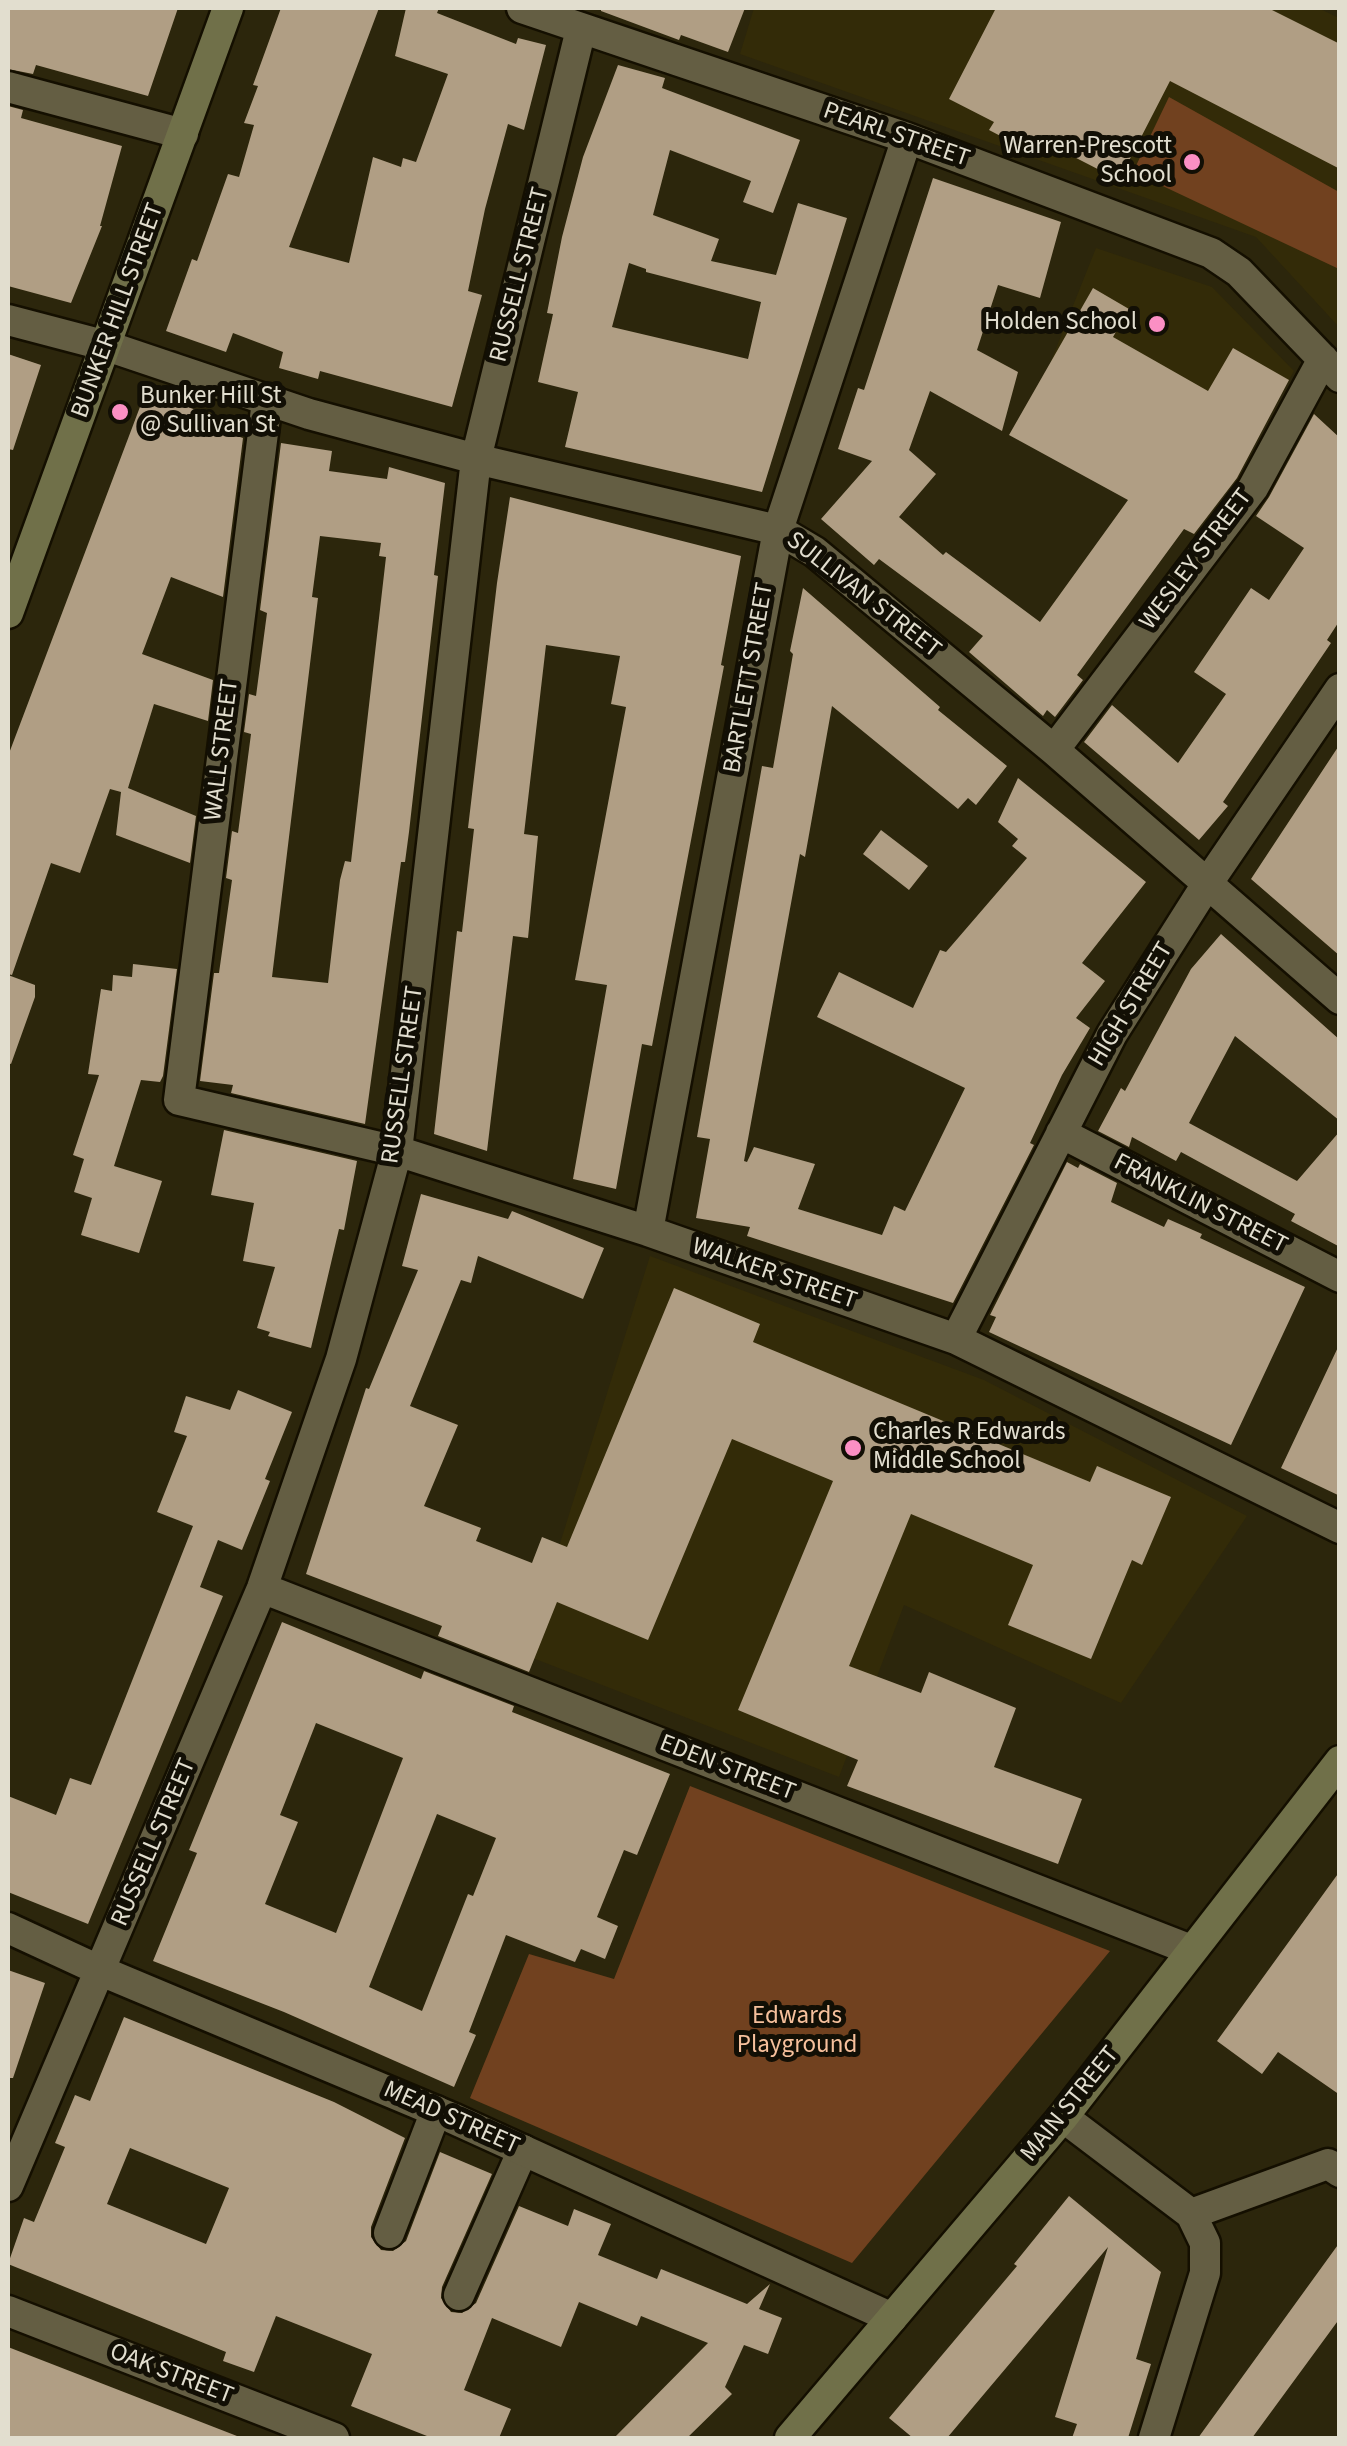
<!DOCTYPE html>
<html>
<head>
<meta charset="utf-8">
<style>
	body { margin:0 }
	#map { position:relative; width:1347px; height:2446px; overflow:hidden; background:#2c260c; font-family:"Source Sans 3",sans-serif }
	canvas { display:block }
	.frame { position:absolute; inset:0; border:10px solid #e2decf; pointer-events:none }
</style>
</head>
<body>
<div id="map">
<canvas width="1347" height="2446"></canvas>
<div class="frame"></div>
</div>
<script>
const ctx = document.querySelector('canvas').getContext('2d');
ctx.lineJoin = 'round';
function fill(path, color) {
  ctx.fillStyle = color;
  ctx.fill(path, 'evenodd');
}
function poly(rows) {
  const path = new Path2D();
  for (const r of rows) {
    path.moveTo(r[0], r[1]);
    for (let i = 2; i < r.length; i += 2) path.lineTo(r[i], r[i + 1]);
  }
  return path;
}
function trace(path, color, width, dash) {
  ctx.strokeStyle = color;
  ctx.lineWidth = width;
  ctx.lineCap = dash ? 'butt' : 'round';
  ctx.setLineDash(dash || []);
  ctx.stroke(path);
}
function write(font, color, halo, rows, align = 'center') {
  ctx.font = font + ' "Source Sans 3",sans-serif';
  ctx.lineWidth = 10;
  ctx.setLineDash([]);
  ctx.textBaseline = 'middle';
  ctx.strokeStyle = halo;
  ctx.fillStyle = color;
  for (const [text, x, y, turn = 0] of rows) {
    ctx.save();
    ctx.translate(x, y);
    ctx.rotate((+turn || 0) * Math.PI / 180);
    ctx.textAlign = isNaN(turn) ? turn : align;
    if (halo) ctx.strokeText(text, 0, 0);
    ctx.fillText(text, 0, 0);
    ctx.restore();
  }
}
const built = poly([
	[754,8,1318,8,1339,18,1339,327,1256,237,740,54],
	[1096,248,1212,287,1294,371,1238,470,1051,361],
	[650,1256,984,1380,1247,1516,1121,1703,904,1605,839,1777,525,1655]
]);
const green = poly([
	[1169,97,1339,192,1339,269,1133,172],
	[690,1786,1110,1951,852,2263,470,2098,529,1954,614,1979]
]);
const building = poly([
	[8,8,178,8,148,96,36,65,33,74,8,69],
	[281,8,379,8,289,247,349,263,373,157,401,167,403,158,416,162,448,74,395,56,406,8,439,8,437,13,516,44,518,38,546,45,524,130,508,124,485,209,468,291,482,295,452,407,320,371,318,379,279,368,283,352,233,333,226,352,166,331,192,259,197,261,228,174,239,177,254,125,244,123,258,86,253,85],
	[601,8,745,8,728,52,681,35,679,40,601,11],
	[996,8,1268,8,1340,44,1340,169,1170,81,1119,180,1047,143,1035,154,989,130,994,122,949,99],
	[618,65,665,78,662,88,800,140,773,213,743,202,751,181,670,150,653,215,719,239,711,261,776,275,798,203,847,218,762,492,565,447,578,392,538,382,553,314,547,313,562,237,583,157],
	[629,263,646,269,646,272,761,302,748,359,612,327],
	[8,106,23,110,21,118,122,146,100,226,102,226,71,303,8,286],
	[933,178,1061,222,1040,298,998,285,977,350,1018,372,1002,431,930,391,909,450,936,474,899,517,943,555,946,552,1040,622,1128,500,1009,435,1093,288,1129,309,1113,337,1208,391,1233,348,1289,380,1237,478,1194,534,1184,529,1077,675,1083,680,1055,717,1047,710,1043,716,969,652,983,636,879,559,874,565,821,519,872,461,838,449,858,388,864,390],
	[8,354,41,365,13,450,8,449],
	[146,391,243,428,240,437,243,438,223,597,171,577,142,654,213,680,208,721,154,704,128,788,196,816,190,863,116,835,121,792,110,789,80,873,51,863,12,975,8,974,8,756],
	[1314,414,1340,438,1340,620,1327,640,1331,643,1223,802,1228,806,1199,840,1084,742,1112,705,1178,763,1226,694,1194,672,1251,588,1269,600,1304,548,1256,516,1269,497],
	[281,443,332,451,329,471,387,479,389,467,445,483,434,575,438,576,409,832,405,862,401,862,365,1124,231,1093,233,1085,200,1081,214,973,219,973,232,880,226,878,232,831,238,833,251,734,244,732,249,694,256,696,267,613,260,610],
	[320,536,381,543,379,556,386,557,351,862,345,861,340,880,328,983,272,977,318,598,312,597],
	[510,497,741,556,721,665,724,666,652,1046,642,1044,616,1189,573,1179,607,985,575,980,626,707,611,704,620,656,546,645,524,834,538,836,528,938,513,936,487,1151,434,1134,457,931,462,932,474,829,468,828,497,583],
	[803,588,940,707,938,710,1007,766,976,805,968,798,958,809,832,706,805,857,800,854,744,1161,747,1162,754,1147,815,1164,798,1209,882,1235,894,1206,905,1211,965,1088,817,1017,839,972,913,1008,940,950,946,952,1027,858,1012,846,1018,839,998,822,1018,778,1146,882,1082,963,1105,981,1076,1018,1090,1028,1062,1075,1030,1143,1034,1145,953,1303,747,1236,750,1227,696,1218,710,1139,697,1137,762,766,773,768,793,654,790,651],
	[1340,744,1340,956,1251,879],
	[881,830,928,866,909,890,863,854],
	[1221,934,1340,1040,1340,1121,1235,1036,1189,1123,1297,1181,1340,1131,1340,1247,1291,1221,1295,1214,1181,1152,1176,1161,1132,1137,1129,1147,1098,1131,1121,1088,1125,1091,1191,969],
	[133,964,177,969,163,1076,160,1082,141,1080,114,1166,162,1181,139,1253,81,1235,92,1198,74,1192,84,1159,73,1155,99,1075,88,1074,101,989,112,991,113,975,132,977],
	[8,975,35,985,35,997,11,1064,8,1063],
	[224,1130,357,1161,344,1230,339,1229,311,1348,268,1336,270,1332,257,1328,275,1267,243,1261,254,1203,211,1195],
	[1067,1162,1078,1168,1080,1164,1117,1183,1111,1202,1164,1227,1168,1219,1202,1234,1200,1238,1305,1287,1231,1445,989,1332,996,1317,990,1315],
	[421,1194,508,1219,512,1211,604,1248,583,1299,478,1256,471,1283,461,1280,410,1406,458,1425,424,1506,481,1528,476,1541,532,1563,542,1537,567,1547,674,1288,760,1324,753,1342,1090,1482,1097,1466,1171,1497,1142,1565,1132,1560,1091,1659,1008,1625,1033,1565,911,1514,849,1666,921,1693,929,1672,1016,1708,994,1767,1082,1799,1058,1864,847,1786,858,1760,738,1710,833,1481,732,1439,648,1640,557,1602,529,1672,438,1636,442,1626,306,1574,366,1388,369,1389,418,1270,402,1266],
	[1340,1343,1340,1496,1281,1468],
	[238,1390,292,1412,265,1479,270,1481,242,1550,218,1540,200,1587,223,1596,88,1924,8,1892,8,1796,56,1815,70,1778,91,1785,193,1526,157,1512,187,1436,174,1432,186,1396,230,1410],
	[282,1622,421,1679,424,1671,514,1706,512,1712,670,1774,637,1855,624,1850,597,1917,618,1926,605,1959,581,1949,575,1962,506,1935,469,2032,476,2035,454,2087,284,2012,153,1961,197,1853,189,1850],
	[316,1723,403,1758,336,1933,265,1904,298,1822,280,1815],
	[437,1814,496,1838,473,1896,468,1894,422,2011,369,1987],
	[1340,1871,1340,2095,1278,2052,1262,2074,1217,2041],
	[8,1970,45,1983,13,2078,8,2078],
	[124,2017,334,2102,405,2138,371,2227,371,2237,381,2250,393,2251,406,2241,440,2152,492,2174,442,2287,441,2298,451,2312,462,2313,476,2303,519,2206,568,2226,574,2209,611,2224,598,2255,657,2279,661,2269,747,2304,770,2284,759,2309,782,2318,768,2354,744,2345,725,2387,732,2394,687,2438,614,2438,708,2343,641,2316,637,2326,579,2302,561,2347,492,2318,464,2390,511,2409,499,2438,432,2438,351,2406,372,2354,276,2316,254,2372,223,2361,226,2352,8,2264,24,2218,34,2222,65,2147,55,2143,75,2095,90,2101],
	[130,2148,229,2188,206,2244,107,2204],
	[1069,2196,1161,2272,1136,2359,1151,2364,1128,2438,1072,2438,1077,2424,1055,2417,1108,2247,947,2438,913,2438,889,2418,1017,2266,1014,2264],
	[1340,2242,1340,2318,1252,2438,1198,2438],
	[8,2347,237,2436,237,2438,8,2438]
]);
const pedestrian = poly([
	[389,2233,436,2111],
	[459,2295,523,2150]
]);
const minor = poly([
	[522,8,907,138,1211,253,1239,272,1340,377],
	[8,87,183,134],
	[8,320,107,346,309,414,476,459,778,530,815,552,1054,750,1340,999],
	[267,401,179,1100,397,1151,648,1231,956,1339,1340,1528],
	[1054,750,1253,488,1323,359],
	[1061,1133,1340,1277],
	[648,1231,778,530,907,138],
	[956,1339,1112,1034,1207,884,1340,689],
	[262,1588,1191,1950],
	[8,1928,101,1971,452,2118,892,2318],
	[1063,2117,1191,2214,1205,2243,1205,2273,1154,2438],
	[8,2186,262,1588,341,1359,397,1151,476,459,581,29],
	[1191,2214,1328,2164,1340,2172],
	[8,2311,334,2438]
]);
const secondary = poly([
	[8,613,228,8],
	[790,2438,1063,2117,1340,1761]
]);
const markers = [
	[1192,162,10,"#fb8fc4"],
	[1157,324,10,"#fb8fc4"],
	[120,412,10,"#fb8fc4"],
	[853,1448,10,"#fb8fc4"]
];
const streetNames = [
	["PEARL STREET",896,136,19],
	["RUSSELL STREET",521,275,-76],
	["BUNKER HILL STREET",119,311,-70],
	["WESLEY STREET",1197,560,-53],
	["SULLIVAN STREET",863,596,38],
	["BARTLETT STREET",750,678,-80],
	["WALL STREET",223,750,-83],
	["HIGH STREET",1132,1005,-59],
	["RUSSELL STREET",404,1075,-82],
	["FRANKLIN STREET",1200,1205,27],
	["WALKER STREET",774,1275,19],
	["EDEN STREET",727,1769,21],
	["RUSSELL STREET",155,1843,-67],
	["MAIN STREET",1071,2105,-51],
	["MEAD STREET",451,2119,24],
	["OAK STREET",171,2375,21]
];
const poiNames = [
	["Warren-Prescott",1172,148],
	["School",1172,177],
	["Holden School",1137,324],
	["Bunker Hill St",140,398,"left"],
	["@ Sullivan St",140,427,"left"],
	["Charles R Edwards",873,1434,"left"],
	["Middle School",873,1463,"left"]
];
const parkNames = [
	["Edwards",797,2018],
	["Playground",797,2047]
];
fill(built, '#332b08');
fill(green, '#71411f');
fill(building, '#b09e84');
trace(pedestrian, '#140f00', 35);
trace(minor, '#140f00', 35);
trace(secondary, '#140f00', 35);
trace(pedestrian, '#645e43', 30);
trace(minor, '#645e43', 30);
trace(secondary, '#707049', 30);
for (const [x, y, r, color] of markers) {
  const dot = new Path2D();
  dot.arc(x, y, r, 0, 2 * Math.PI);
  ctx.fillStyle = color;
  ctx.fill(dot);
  trace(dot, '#120f05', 4);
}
write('25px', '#e2decf', '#120f05', streetNames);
write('25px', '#e2decf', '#120f05', poiNames, 'right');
write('25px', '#f6c09c', '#120f05', parkNames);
</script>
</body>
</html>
